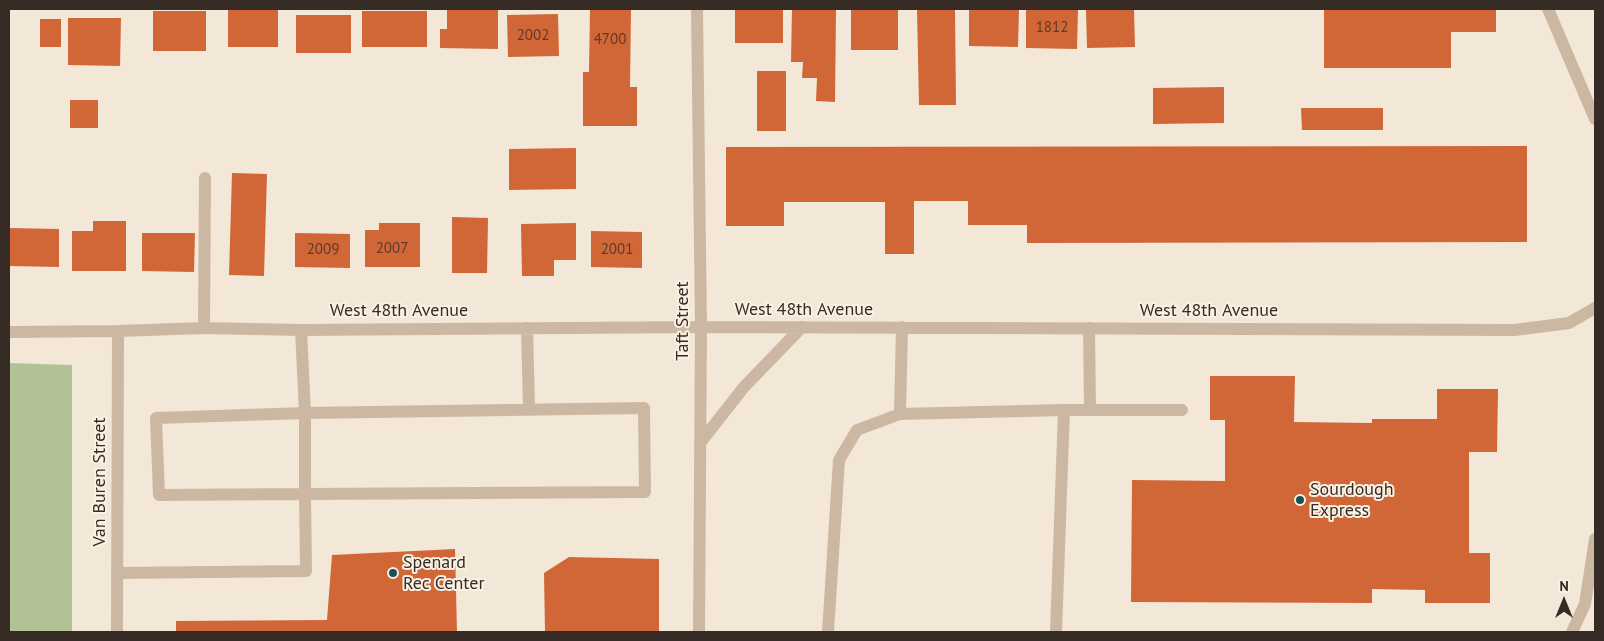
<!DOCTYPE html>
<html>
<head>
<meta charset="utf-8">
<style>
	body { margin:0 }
	#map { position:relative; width:1604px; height:641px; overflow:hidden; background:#f3e8d7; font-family:"PT Sans",sans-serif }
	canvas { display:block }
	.frame { position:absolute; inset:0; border:10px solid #362b25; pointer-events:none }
	.north { position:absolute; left:1539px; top:576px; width:50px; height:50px; -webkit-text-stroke:4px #fbf1e3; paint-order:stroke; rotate:0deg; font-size:14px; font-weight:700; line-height:20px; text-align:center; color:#362b25 }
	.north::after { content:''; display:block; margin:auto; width:18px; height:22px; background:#362b25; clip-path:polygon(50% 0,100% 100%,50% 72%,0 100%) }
</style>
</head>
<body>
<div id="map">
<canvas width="1604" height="641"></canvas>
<div class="frame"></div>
<div class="north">N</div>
</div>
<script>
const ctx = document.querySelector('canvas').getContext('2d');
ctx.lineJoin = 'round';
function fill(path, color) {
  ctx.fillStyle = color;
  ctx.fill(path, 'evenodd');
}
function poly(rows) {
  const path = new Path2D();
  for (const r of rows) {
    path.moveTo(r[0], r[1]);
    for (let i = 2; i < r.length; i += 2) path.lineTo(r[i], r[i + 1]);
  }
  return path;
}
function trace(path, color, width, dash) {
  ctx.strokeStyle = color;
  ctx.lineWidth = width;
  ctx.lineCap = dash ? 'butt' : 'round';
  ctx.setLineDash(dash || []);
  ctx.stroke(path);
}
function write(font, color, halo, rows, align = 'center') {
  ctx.font = font + ' "PT Sans",sans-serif';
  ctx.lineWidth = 4;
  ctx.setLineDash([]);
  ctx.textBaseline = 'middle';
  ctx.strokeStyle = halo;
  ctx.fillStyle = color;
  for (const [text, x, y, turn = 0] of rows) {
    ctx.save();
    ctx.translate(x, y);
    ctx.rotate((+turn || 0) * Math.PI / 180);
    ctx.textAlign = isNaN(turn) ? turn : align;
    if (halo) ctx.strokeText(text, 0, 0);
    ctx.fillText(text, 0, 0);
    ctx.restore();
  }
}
const green = poly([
	[9,363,72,365,72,632,9,632]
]);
const building = poly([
	[447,9,498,9,498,49,440,48,440,29,447,29],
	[590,9,631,9,630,87,637,87,637,126,583,126,583,72,589,72],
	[735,9,783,9,783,43,735,43],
	[792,9,836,9,835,102,816,101,817,78,802,78,803,62,791,62],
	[851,9,898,9,898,50,851,50],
	[917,9,955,9,956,105,919,105],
	[969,9,1019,10,1018,47,969,46],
	[1026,9,1078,9,1077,49,1026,48],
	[1097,9,1134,9,1135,47,1087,48,1086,10],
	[1324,9,1496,9,1496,32,1451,32,1451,68,1324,68],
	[228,10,278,10,278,47,228,47],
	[153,11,206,11,206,51,153,51],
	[362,11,427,11,427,47,362,47],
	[558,14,559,56,508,57,507,15],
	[296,15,351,15,351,53,296,53],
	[68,18,121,18,120,66,68,65],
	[40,19,61,19,61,47,40,47],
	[757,71,786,71,786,131,757,131],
	[1224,87,1224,123,1153,124,1153,88],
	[70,100,98,100,98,128,70,128],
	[1301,108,1383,108,1383,130,1302,130],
	[1527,146,1527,242,1027,243,1027,225,968,225,968,201,914,201,914,254,885,254,885,202,784,202,784,226,726,226,726,147],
	[576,148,576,189,509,190,509,149],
	[232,173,267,174,264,276,229,275],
	[452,217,488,218,487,273,452,273],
	[93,221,126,221,126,271,72,271,72,231,93,231],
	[379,223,420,223,420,267,365,267,365,230,379,230],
	[576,223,576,260,554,260,554,276,522,276,521,224],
	[9,228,59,229,59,267,9,266],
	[591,231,642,232,642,268,591,267],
	[142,233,195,233,194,272,142,271],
	[295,233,350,234,350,268,295,267],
	[1210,376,1295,376,1294,422,1372,423,1372,419,1437,419,1437,389,1498,389,1497,452,1469,452,1469,553,1490,553,1490,603,1425,603,1425,590,1372,589,1372,603,1131,602,1132,480,1225,481,1225,420,1210,420],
	[455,549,457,632,176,632,176,621,327,620,332,555],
	[569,557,659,559,659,632,545,632,544,573]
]);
const minor = poly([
	[697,9,701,327,699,632],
	[1548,9,1595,119],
	[204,328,205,178],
	[527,328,529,409],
	[1089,328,1090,410],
	[9,332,118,331,204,328,301,330,701,327,1515,330,1569,323,1595,308],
	[1064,410,1182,410],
	[900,414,1064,410,1056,632],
	[700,443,744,387,802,327],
	[117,573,306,571,305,494,305,413,156,418,159,495,305,494,645,492,644,408,305,413,301,330],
	[117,632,118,331],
	[828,632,839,460,857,430,900,414,902,327],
	[1572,632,1585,604,1595,539]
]);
const markers = [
	[1300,500,5,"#17525b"],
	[393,573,5,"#17525b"]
];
const numberNames = [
	["1812",1052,28],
	["2002",533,36],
	["4700",610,40],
	["2007",392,249],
	["2009",323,250],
	["2001",617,250]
];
const streetNames = [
	["West 48th Avenue",804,310],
	["West 48th Avenue",399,311],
	["West 48th Avenue",1209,311],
	["Taft Street",683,321,-90],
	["Van Buren Street",100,482,-90]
];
const poiNames = [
	["Sourdough",1310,490],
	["Express",1310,511],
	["Spenard",403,563],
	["Rec Center",403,584]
];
fill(green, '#b1c396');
fill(building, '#d16637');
trace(minor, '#ccb8a2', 12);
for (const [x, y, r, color] of markers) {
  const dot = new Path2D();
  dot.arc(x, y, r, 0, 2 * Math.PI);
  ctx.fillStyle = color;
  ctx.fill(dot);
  trace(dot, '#fbf1e3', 2);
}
write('15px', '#5d3a2a', null, numberNames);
write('18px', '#362b25', '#fbf1e3', streetNames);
write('18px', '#362b25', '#fbf1e3', poiNames, 'left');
</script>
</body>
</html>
